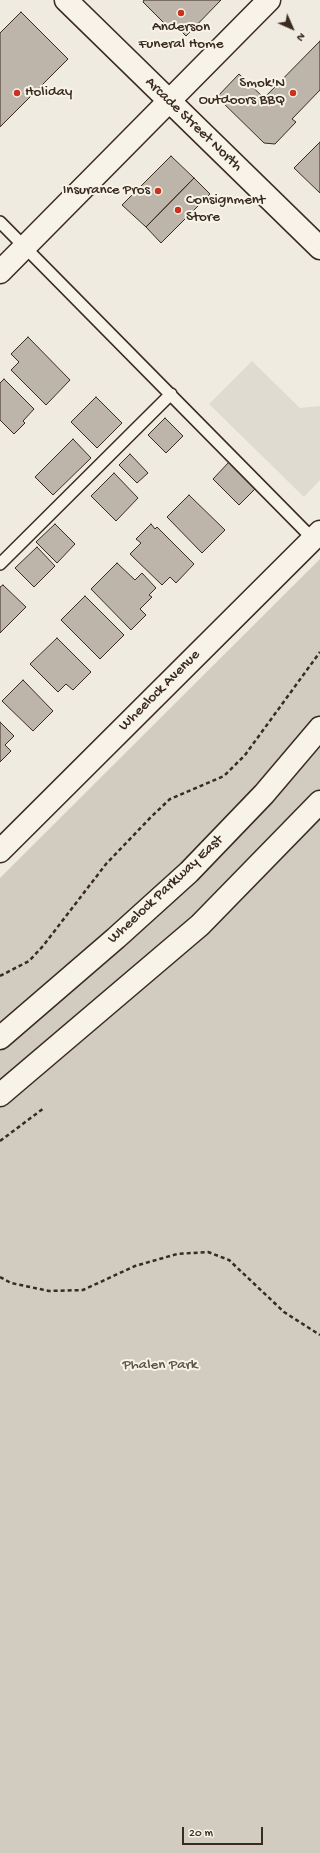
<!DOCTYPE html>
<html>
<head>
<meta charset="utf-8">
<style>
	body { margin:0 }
	#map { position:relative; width:320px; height:1853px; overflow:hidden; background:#efebe0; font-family:"Gochi Hand",sans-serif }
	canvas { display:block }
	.north { position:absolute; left:272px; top:8px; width:40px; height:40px; -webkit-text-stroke:3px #f7f3e8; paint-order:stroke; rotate:135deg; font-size:11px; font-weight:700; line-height:16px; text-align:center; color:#3b2a1e }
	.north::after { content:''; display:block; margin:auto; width:14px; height:18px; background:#3b2a1e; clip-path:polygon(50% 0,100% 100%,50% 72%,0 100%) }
	.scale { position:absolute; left:182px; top:1827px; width:81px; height:18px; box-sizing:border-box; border:2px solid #3b2a1e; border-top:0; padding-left:5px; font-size:12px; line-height:14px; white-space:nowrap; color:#3b2a1e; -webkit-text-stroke:3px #f7f3e8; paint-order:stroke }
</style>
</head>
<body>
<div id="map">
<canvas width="320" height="1853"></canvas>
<div class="north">N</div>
<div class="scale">20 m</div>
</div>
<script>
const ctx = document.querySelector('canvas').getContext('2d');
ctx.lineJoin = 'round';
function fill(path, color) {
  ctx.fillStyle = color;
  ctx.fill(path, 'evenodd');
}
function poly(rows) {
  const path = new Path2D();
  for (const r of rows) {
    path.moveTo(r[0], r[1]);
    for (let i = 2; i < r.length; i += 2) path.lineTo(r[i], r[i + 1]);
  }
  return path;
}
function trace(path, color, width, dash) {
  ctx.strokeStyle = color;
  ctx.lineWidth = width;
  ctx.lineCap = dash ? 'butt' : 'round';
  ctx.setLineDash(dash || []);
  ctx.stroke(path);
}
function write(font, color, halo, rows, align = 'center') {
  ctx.font = font + ' "Gochi Hand",sans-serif';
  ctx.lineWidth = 4;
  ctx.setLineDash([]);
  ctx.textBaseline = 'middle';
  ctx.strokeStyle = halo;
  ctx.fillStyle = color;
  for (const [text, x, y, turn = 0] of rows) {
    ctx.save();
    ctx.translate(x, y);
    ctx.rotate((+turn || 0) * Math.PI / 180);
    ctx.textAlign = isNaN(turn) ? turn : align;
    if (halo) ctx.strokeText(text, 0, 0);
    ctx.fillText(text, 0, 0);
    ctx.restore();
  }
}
const built = poly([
	[252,361,300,408,320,406,320,480,304,497,209,404]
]);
const green = poly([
	[320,559,320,1853,0,1853,0,878]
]);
const building = poly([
	[144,0,221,0,186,36,175,25,170,29,143,2,144,0],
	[21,12,68,59,0,127,0,33,21,12],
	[320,41,320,90,292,119,296,122,275,144,264,143,217,97,239,74,264,98,320,41],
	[320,142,320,193,294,168,320,142],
	[171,156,194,178,146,227,122,205,171,156],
	[194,178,210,194,161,243,146,227,194,178],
	[28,337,70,380,46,405,11,370,19,362,11,354,28,337],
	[4,379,34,409,23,421,25,423,14,434,0,420,0,383,4,379],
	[96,397,122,423,97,448,71,422,96,397],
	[165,418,183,436,166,453,148,435,165,418],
	[73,439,91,458,53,495,35,477,73,439],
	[130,454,148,473,137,483,119,465,130,454],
	[230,461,257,487,239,505,213,479,230,461],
	[114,473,138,498,116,521,91,496,114,473],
	[189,495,225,530,202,553,167,517,189,495],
	[55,524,75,544,57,563,36,542,55,524],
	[151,524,155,529,157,527,194,564,176,583,170,577,162,585,130,554,141,543,136,539,151,524],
	[37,547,55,566,34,587,15,568,37,547],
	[117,563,135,580,142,573,156,588,149,595,152,597,140,609,146,615,131,630,91,589,117,563],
	[3,585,26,607,0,633,0,587,3,585],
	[85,596,124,635,100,659,61,620,85,596],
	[57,638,91,672,73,690,66,684,58,692,30,664,57,638],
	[23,680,53,711,33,731,2,701,23,680],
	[0,722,14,736,5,745,11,751,0,762,0,722]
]);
const path = poly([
	[0,976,29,961,43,946,106,864,152,816,170,799,224,776,245,755,320,652],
	[0,1141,44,1108],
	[0,1277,11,1283,49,1291,83,1290,135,1266,177,1254,208,1252,229,1260,284,1312,320,1335]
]);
const lane = poly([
	[0,222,313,539],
	[0,564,171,394]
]);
const street = poly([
	[0,272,269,0],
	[0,851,320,532]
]);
const secondary = poly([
	[0,1038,116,938,189,872,264,794,320,728],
	[0,1095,200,925,320,802]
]);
const primary = poly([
	[66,0,320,248]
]);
const markers = [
	[181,13,4,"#c8321e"],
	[17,93,4,"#c8321e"],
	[293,93,4,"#c8321e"],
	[158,191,4,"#c8321e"],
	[178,210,4,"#c8321e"]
];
const poiNames = [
	["Anderson",181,28,"center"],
	["Funeral Home",181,45,"center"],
	["Smok'N",285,84],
	["Outdoors BBQ",285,101],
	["Holiday",25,93,"left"],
	["Insurance Pros",150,191],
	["Consignment",186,201,"left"],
	["Store",186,218,"left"]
];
const streetNames = [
	["Arcade Street North",193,125,44],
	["Wheelock Avenue",160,691,-45],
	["Wheelock Parkway East",166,890,-43]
];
const parkNames = [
	["Phalen Park",160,1366]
];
fill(built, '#e0dbd0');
fill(green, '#d1cbc0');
fill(building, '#bdb5aa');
trace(building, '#3b2a1e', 1);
trace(lane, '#3b2a1e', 14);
trace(street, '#3b2a1e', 25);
trace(secondary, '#3b2a1e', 25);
trace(primary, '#3b2a1e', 25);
trace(path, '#3b2a1e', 2.5, [4, 3]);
trace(lane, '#f7f3e8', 11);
trace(street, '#f7f3e8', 22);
trace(secondary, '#f7f3e8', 22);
trace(primary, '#f7f3e8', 22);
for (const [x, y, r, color] of markers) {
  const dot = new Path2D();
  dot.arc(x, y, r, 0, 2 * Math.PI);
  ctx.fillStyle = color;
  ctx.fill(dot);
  trace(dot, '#f7f3e8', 1.5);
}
write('15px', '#3b2a1e', '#f7f3e8', poiNames, 'right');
write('15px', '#3b2a1e', '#f7f3e8', streetNames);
write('15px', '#605246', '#f7f3e8', parkNames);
</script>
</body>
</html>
